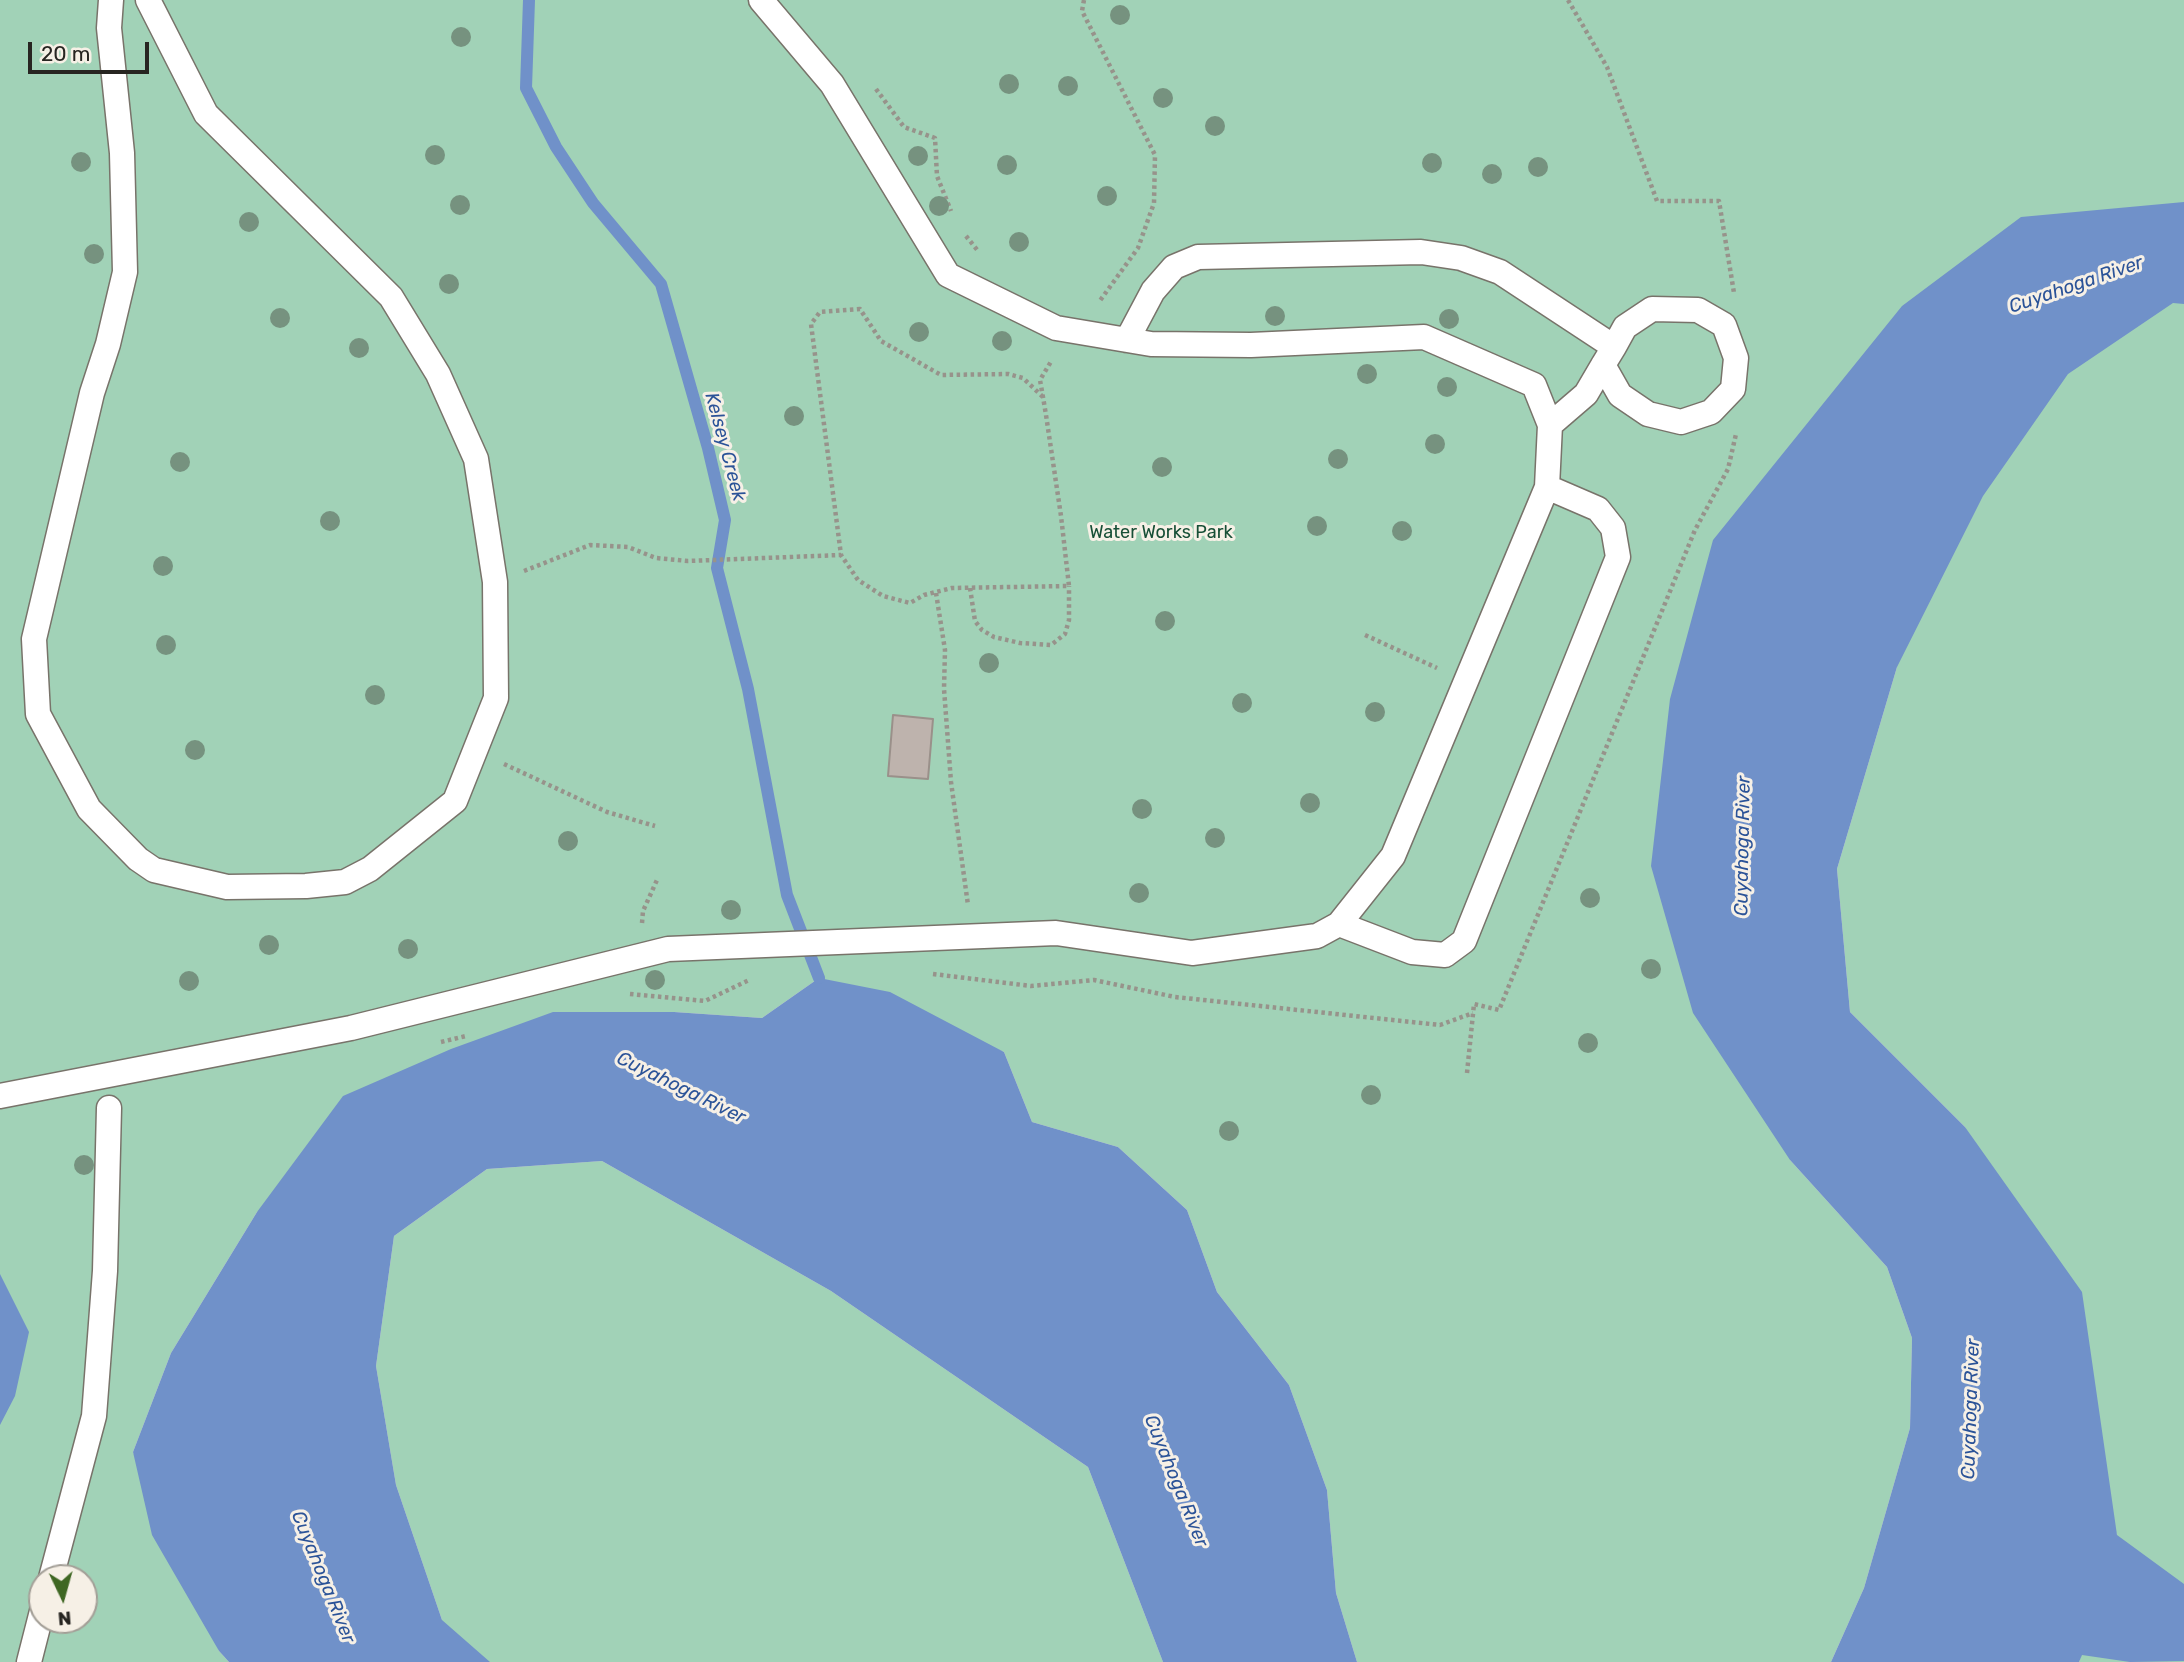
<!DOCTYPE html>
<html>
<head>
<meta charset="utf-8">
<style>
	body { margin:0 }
	#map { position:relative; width:2184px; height:1662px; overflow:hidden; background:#e9e3d9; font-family:Rubik,sans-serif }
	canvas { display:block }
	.north { position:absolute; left:28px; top:1564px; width:70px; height:70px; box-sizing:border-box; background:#f6f0e6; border:2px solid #a39f97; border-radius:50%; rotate:175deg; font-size:19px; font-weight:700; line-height:28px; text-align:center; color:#272521 }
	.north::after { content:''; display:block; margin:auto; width:24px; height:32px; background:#3f6723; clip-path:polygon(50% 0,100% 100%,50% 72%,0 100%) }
	.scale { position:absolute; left:28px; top:42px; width:121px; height:32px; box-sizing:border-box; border:4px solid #272521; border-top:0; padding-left:9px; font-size:21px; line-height:24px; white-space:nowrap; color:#272521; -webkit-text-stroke:5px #f6f0e6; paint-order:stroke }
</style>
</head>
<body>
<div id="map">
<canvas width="2184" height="1662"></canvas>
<div class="north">N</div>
<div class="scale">20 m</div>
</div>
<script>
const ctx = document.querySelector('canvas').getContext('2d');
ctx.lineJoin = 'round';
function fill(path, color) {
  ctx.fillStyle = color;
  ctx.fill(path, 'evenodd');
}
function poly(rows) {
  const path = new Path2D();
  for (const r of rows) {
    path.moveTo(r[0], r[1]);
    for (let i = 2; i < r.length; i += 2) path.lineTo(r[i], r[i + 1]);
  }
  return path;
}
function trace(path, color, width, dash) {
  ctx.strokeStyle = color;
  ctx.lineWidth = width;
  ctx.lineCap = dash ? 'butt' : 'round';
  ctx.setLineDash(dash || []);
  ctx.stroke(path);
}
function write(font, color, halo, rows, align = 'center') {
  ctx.font = font + ' Rubik,sans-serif';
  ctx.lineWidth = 6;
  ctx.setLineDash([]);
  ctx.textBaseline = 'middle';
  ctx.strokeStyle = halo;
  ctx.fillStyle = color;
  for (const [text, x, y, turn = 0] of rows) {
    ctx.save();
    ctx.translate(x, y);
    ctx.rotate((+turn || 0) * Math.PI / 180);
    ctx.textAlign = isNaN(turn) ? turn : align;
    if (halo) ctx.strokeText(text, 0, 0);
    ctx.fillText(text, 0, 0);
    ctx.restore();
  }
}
const green = poly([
	[0,0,2184,0,2184,1662,2079,1662,2117,1535,1965,1127,1850,1012,1837,869,1897,667,1794,440,1790,1160,1887,1267,1912,1338,1910,1428,1864,1588,1831,1662,1357,1662,1336,1593,1327,1490,1289,1385,1217,1292,1187,1210,1118,1147,1032,1122,1004,1052,819,978,762,1018,674,1012,257,1212,171,1353,133,1452,219,1651,229,1662,0,1662],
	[42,1578,84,1578,84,1620,42,1620],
	[602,1161,831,1291,1088,1467,1163,1662,405,1662,442,1620,396,1485,376,1366,394,1236,487,1169]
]);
const water = poly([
	[2184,202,2184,304,2173,303,2068,374,1983,496,1897,667,1837,869,1850,1012,1965,1127,2082,1292,2117,1535,2184,1584,2184,1661,2130,1662,2082,1655,2079,1662,1831,1662,1864,1588,1910,1428,1912,1338,1887,1267,1790,1160,1693,1013,1651,866,1670,699,1713,540,1902,306,2021,217],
	[819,978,890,992,1004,1052,1032,1122,1118,1147,1187,1210,1217,1292,1289,1385,1327,1490,1336,1593,1357,1662,1163,1662,1088,1467,831,1291,602,1161,487,1169,394,1236,376,1366,396,1485,442,1620,490,1662,229,1662,219,1651,152,1535,133,1452,171,1353,257,1212,343,1096,451,1049,553,1012,674,1012,762,1018],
	[0,1274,29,1332,15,1396,0,1425]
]);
const stream = poly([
	[529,0,526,88,556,147,593,203,661,284,708,448,725,520,717,568,748,689,787,895,819,978]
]);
const building = poly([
	[893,715,933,719,928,779,888,776,893,715]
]);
const path = poly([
	[1084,0,1082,11,1155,155,1154,203,1138,248,1099,302],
	[1568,0,1607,67,1657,201,1719,201,1734,293],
	[876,89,904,127,935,138,937,176,951,211],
	[966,236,978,251],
	[1043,397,1023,378,1008,374,941,375,881,341,860,309,820,312,811,324,841,555,858,580,883,596,910,603,924,595,952,588,1069,586,1061,516,1046,415,1043,397,1040,380,1052,360],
	[524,571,590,545,628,547,656,558,688,561,841,555],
	[970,588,975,621,982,630,994,637,1020,643,1051,645,1065,634,1069,620,1069,586],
	[936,593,945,650,944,689,951,782,968,905],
	[1365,635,1437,668],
	[504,764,607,812,655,826],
	[642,923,643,911,657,880],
	[933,974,1031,986,1094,980,1175,997,1440,1025,1473,1013],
	[630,994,705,1001,749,980],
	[441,1042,466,1036],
	[1467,1073,1474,1004,1499,1010,1695,530,1728,469,1736,434]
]);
const lane = poly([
	[111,0,109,28,122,153,125,272,108,344,92,393,34,639,38,714,89,809,138,859,154,870,227,887,306,886,345,882,370,869,455,801,496,698,495,582,476,459,438,374,391,297,206,114,148,0],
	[1127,340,1153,291,1174,267,1198,257,1421,252,1461,258,1500,272,1614,347],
	[1550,425,1586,394,1603,365,1614,347,1625,327,1652,309,1698,310,1724,325,1736,358,1733,389,1711,412,1681,422,1648,414,1620,395,1603,365],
	[1339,924,1412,952,1445,955,1464,941,1618,557,1613,528,1598,509,1547,487],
	[0,1096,351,1028,668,949,1056,933,1192,953,1317,936,1339,924,1393,856,1547,487,1550,425,1534,385,1424,337,1251,345,1151,344,1056,328,948,275,832,84,761,0],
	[51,1578,94,1416,105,1271,109,1108],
	[29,1662,42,1611]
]);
const trees = [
	[1120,15],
	[461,37],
	[1009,84],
	[1068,86],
	[1163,98],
	[1215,126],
	[435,155],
	[918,156],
	[81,162],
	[1432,163],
	[1007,165],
	[1538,167],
	[1492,174],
	[1107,196],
	[460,205],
	[939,206],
	[249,222],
	[1019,242],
	[94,254],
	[449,284],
	[1275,316],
	[280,318],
	[1449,319],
	[919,332],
	[1002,341],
	[359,348],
	[1367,374],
	[1447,387],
	[794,416],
	[1435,444],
	[1338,459],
	[180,462],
	[1162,467],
	[330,521],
	[1317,526],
	[1402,531],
	[163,566],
	[1165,621],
	[166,645],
	[989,663],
	[375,695],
	[1242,703],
	[1375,712],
	[195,750],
	[1310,803],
	[1142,809],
	[1215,838],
	[568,841],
	[1139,893],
	[1590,898],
	[731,910],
	[269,945],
	[408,949],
	[1651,969],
	[655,980],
	[189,981],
	[1588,1043],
	[1371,1095],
	[1229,1131],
	[84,1165]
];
const parkNames = [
	["Water Works Park",1161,533]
];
const waterNames = [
	["Cuyahoga River",2076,285,-19],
	["Kelsey Creek",725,447,75],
	["Cuyahoga River",1743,846,-89],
	["Cuyahoga River",681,1088,26],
	["Cuyahoga River",1971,1409,-88],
	["Cuyahoga River",1176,1481,68],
	["Cuyahoga River",323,1577,68]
];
fill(green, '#a1d2b7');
fill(water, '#7091c9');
trace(stream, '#7091c9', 12);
fill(building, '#beb3ad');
trace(building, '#9a908a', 2);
trace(lane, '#78736a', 27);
trace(path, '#97938b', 4.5, [3.5, 3.5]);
trace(lane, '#fff', 24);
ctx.fillStyle = '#76927f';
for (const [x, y] of trees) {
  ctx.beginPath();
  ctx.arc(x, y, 10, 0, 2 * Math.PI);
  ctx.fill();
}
write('18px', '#174f36', '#f6f0e6', parkNames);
write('italic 19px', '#2b5398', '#f6f0e6', waterNames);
</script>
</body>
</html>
